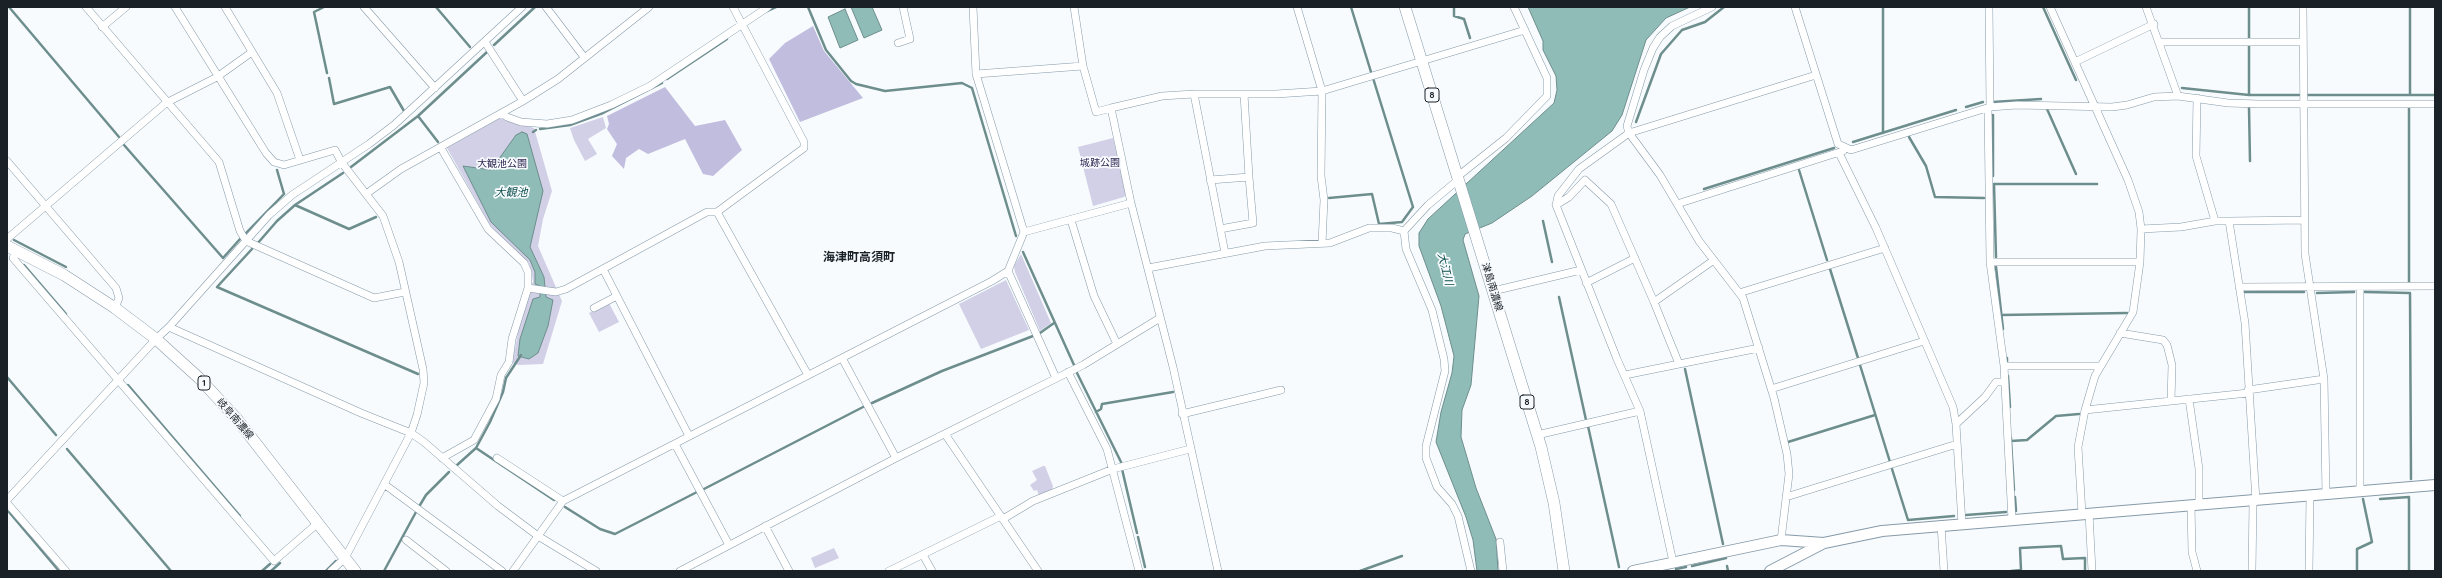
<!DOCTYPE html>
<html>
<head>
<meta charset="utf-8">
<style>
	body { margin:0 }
	#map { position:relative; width:2442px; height:578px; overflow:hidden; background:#f7fbfe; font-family:Quicksand,sans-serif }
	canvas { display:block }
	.frame { position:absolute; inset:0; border:8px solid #1a2228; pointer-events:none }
</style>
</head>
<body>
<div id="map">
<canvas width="2442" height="578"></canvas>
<div class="frame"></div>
</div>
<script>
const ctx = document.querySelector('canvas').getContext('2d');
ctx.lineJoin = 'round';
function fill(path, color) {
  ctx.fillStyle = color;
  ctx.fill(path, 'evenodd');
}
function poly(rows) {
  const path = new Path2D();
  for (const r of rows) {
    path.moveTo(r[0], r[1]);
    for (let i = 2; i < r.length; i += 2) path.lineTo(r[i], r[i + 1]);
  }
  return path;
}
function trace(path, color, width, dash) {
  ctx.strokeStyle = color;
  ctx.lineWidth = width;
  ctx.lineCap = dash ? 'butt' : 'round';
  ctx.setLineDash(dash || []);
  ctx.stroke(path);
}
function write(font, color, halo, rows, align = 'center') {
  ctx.font = font + ' Quicksand,"Noto Sans JP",sans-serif';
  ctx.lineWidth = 3.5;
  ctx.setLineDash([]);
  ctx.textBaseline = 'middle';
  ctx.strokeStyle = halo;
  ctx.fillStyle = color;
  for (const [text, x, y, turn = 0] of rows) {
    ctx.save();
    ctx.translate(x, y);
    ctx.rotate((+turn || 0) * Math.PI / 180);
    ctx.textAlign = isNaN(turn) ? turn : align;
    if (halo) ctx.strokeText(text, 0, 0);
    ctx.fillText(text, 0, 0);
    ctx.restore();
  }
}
const green = poly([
	[603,117,606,128,588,139,597,154,585,161,574,140,570,128],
	[500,118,534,128,552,191,543,219,538,246,562,301,543,364,519,365,512,363,521,318,533,281,529,263,490,225,447,148],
	[1113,138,1126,194,1124,197,1093,206,1078,147],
	[1021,254,1051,323,1040,331,1015,272,1014,266],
	[1006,280,1029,330,981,349,959,304],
	[609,303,619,322,599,332,589,313],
	[1043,466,1045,466,1053,486,1052,490,1039,496,1037,490,1034,491,1030,485,1037,480,1032,471],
	[834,548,839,558,815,568,811,558]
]);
const forest = poly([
	[813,26,824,51,863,98,800,122,769,59,785,43],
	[665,87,695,126,725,120,742,150,713,176,703,174,685,139,648,154,639,149,626,158,624,169,612,156,617,144,607,129,609,124,607,116]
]);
const water = poly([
	[851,7,872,7,882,30,864,38,851,7],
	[1528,7,1690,7,1666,18,1646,40,1622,115,1612,131,1532,196,1492,223,1465,234,1463,240,1479,296,1471,385,1462,410,1461,437,1476,488,1496,539,1498,571,1477,571,1473,540,1466,517,1436,442,1441,412,1452,373,1454,356,1441,306,1419,246,1419,233,1428,219,1554,103,1557,90,1556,76,1543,50,1543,41,1528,7],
	[845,9,858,40,840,48,828,17,845,9],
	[522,132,527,134,543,191,530,247,544,277,546,297,553,300,548,326,538,353,529,359,518,356,520,339,533,299,540,297,540,286,535,284,535,272,530,260,491,222,463,166,491,170,516,135,522,132]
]);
const stream = poly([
	[9,7,119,137],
	[324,7,314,12,327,73],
	[436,7,470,47],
	[808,7,826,50,851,81,856,84,885,91,962,83,972,88,1016,236],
	[1351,7,1371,72],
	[1454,7,1454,16,1464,19,1470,38],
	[1883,7,1883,133],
	[2043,7,2076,80],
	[2410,7,2410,95],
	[767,11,776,7],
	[2249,39,2249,7],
	[494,45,535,7],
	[2249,45,2249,95],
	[329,78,334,104,390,87,404,111],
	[667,79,727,39],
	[2182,88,2249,95,2299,95],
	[2307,95,2435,95],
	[1993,102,2041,99],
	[1966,107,1983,102],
	[2249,108,2250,161],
	[2409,108,2409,283],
	[2047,109,2076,174],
	[418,116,438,142],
	[1636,122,1661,54,1682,30,1705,22,1724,7],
	[540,129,570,125,603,113,662,83],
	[533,132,536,130],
	[1909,137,1926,166,1935,197,1984,198],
	[1853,142,1956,110],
	[124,145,223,258,240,239],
	[351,167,418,116,487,52],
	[1799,170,1827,260],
	[1993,176,1993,115],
	[1994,184,2097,184],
	[1994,184,1996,257],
	[1704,189,1834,148],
	[1329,198,1372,194,1379,224,1402,222,1413,207,1373,78],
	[295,205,349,229,376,217],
	[1543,221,1552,262],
	[246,233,284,194,277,170],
	[14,240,66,267],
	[257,244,277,221,295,205,343,173],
	[252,249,217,287,418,374],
	[1023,252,1074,365],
	[24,265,66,314],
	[1996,267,2003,329],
	[1830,269,1858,358],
	[2245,292,2304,292],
	[2365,292,2410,293,2411,479],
	[2317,293,2354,292],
	[1559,297,1586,420],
	[2001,315,2127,313],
	[1040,333,1054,323],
	[2007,358,2007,363],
	[1860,365,1890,462],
	[1685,369,1723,544],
	[1076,371,1121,462],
	[2008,376,2010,407],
	[7,377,56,435],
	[128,385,240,516],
	[872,403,942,371,1033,336],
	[1096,412,1101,409,1102,404,1173,392],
	[1588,426,1619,567],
	[2011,438,2011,441,2027,440,2056,416,2079,414],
	[2011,441,2014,490],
	[1788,442,1875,415],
	[476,448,554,500],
	[67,449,171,571],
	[456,466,476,448,490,422,503,392,506,378,521,355],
	[1122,469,1137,533],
	[1892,469,1908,520,1954,516],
	[702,490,865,406],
	[2015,497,2016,511],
	[2380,499,2409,497,2409,571],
	[420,505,426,495,449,472],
	[565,507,600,529,615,534,697,492],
	[9,512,59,571],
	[1966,515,2006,512],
	[1138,537,1145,567],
	[1692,566,1726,558],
	[1727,566,1728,571],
	[1676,569,1686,567],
	[262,571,270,564],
	[271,571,280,563],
	[326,571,336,561],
	[384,571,416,512],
	[1360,571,1402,556],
	[1668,571,1669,571],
	[2011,571,2021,570,2020,548,2061,546,2063,559,2085,558,2085,571],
	[2357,571,2357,549,2372,542,2363,499]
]);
const street = poly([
	[86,7,219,162,240,231,246,241,374,298,405,292],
	[175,7,266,153,274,162,284,165,335,150,342,163,383,216,399,262,423,369,424,383,417,415,411,433,345,558,331,571],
	[225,7,277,93,300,160],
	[364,7,435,88],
	[546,7,584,57],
	[1074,7,1083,66],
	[1297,7,1322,91,1321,176,1324,200,1322,243],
	[1712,7,1672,26,1660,37,1653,48,1644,70,1627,126,1629,133,1660,175,1699,241,1743,298,1774,398,1787,454,1789,474,1781,540],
	[1795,7,1838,144,1851,150,1990,107,2017,105,2112,107,2127,105,2154,97,2178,96,2228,103,2259,104,2435,104],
	[1989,7,1990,107],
	[2050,7,2128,180,2139,212,2141,229,2140,262,2133,312,2095,376,2085,410,2078,447,2082,514],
	[2146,7,2178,96],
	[2303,7,2305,254,2324,379,2326,495],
	[102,27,126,7],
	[485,42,523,101],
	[2160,42,2303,42],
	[898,43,910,39,903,7],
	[2075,62,2154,24],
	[976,74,1083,66,1096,112,1111,108],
	[1194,94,1225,253],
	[2197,98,2196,156,2215,221,2229,221,2245,323,2256,501],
	[1988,108,1990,262,2004,366,2012,520],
	[502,113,507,117,521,122,547,124,572,120,611,105,650,86,768,7],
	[441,148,488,229,524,263,528,272,528,288,512,339,509,362,501,375,496,399,474,440,442,458],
	[1839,153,1876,228,1953,407,1956,424,1962,524],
	[7,161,116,288,119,298,115,308],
	[1457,177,1506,138,1547,96,1547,78,1514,7],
	[1210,180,1249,177,1244,94],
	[366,194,401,169,523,101,558,79,649,7],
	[1677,204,1843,151],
	[1556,205,1569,197,1585,180,1611,204,1654,302,1679,364,1625,375],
	[717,212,808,375],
	[1071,220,1094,296,1117,344],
	[2229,221,2304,220],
	[1220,229,1253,223,1249,177],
	[2141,229,2181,227,2215,221],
	[1404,231,1406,249,1432,310,1444,359,1445,371,1426,446,1426,458,1437,487,1452,504,1458,516,1471,571],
	[1024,232,1131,203],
	[7,239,166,103,217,77,252,52],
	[16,251,13,258,274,561,318,523],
	[1990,262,2140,262],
	[1148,268,1265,246,1330,243,1369,228,1392,228,1404,231,1428,205,1458,180],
	[603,269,689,436],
	[1008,271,1056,378],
	[1586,283,1635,258],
	[2239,287,2435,286],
	[2360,287,2360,492],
	[528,288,556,292,566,289,707,212,717,212,804,148,804,142,733,7],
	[1493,291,1581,270],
	[1739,293,1885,248],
	[1654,302,1714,260],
	[594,308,617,296],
	[169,327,269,215,292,195,369,144,394,125,522,7],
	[2120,333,2163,340,2167,345,2172,365,2171,401],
	[842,358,896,458],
	[1679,364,1759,348],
	[2004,366,2100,366],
	[1068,372,1107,449,1139,571],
	[1771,389,1924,341],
	[2248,390,2324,379],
	[2189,399,2199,469,2199,505],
	[2085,410,2248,393],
	[1182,414,1281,390],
	[1956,424,1985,397,1996,382,2004,382],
	[945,434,1038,571],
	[1537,435,1640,411],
	[675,444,729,545],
	[497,458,563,501],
	[384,484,502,571],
	[1786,497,1957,444],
	[7,500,156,339,169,327,361,413,411,433,424,442,498,506,538,536,596,571],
	[7,503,66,571],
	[2191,505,2192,552,2197,571],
	[2089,513,2092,571],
	[1003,519,1033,501,1113,469,1190,449],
	[1941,525,1944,571],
	[765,526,789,571],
	[406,540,446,571],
	[1500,542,1503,571],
	[923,555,932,571],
	[1673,562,1640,411,1617,359,1556,205,1558,196,1579,169,1629,133,1816,75],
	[513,571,563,501,992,281,1008,271,1024,232,976,74,973,7],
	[680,571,896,458,1083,365,1160,318],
	[889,571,1001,516],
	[1218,571,1173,367,1131,203,1111,108,1162,96,1194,94,1276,94,1322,91,1525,30],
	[2252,571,2253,501],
	[2309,571,2310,496]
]);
const secondary = poly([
	[1633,571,1781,540,1824,543],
	[1770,571,1824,543,1882,531,2435,485]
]);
const primary = poly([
	[1405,7,1541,447,1554,503,1564,571],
	[7,246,64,275,115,308,156,339,199,378,236,418,355,571]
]);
const shields = [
	[1432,95,14],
	[204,383,12],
	[1527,402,14]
];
const shieldNames = [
	["8",1432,95],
	["1",204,383],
	["8",1527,402]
];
const parkNames = [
	["城跡公園",1100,163],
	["大観池公園",502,164]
];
const streetNames = [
	["津島南濃線",1492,287,73],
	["岐阜南濃線",235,419,49]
];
const waterNames = [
	["大観池",511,193],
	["大江川",1445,269,76]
];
const quarterNames = [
	["海津町高須町",859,257]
];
fill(green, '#d2d0e6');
fill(forest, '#c1bddf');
fill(water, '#90bcb8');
trace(water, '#6d8e8d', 1);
trace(stream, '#6d8e8d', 2.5);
trace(street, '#869aa8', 8);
trace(secondary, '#869aa8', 12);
trace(primary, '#869aa8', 12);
trace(street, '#fff', 7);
trace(secondary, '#fff', 10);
trace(primary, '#fff', 11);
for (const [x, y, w] of shields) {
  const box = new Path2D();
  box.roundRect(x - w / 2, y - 7, w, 14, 3);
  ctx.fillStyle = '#f7fbfe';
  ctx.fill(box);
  trace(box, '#1a2228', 1);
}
write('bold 9px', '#1a2228', null, shieldNames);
write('10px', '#2e2551', '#f7fbfe', parkNames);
write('10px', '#1a2228', '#f7fbfe', streetNames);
write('italic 11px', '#0c4d4a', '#f7fbfe', waterNames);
write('bold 12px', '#1a2228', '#f7fbfe', quarterNames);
</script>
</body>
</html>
